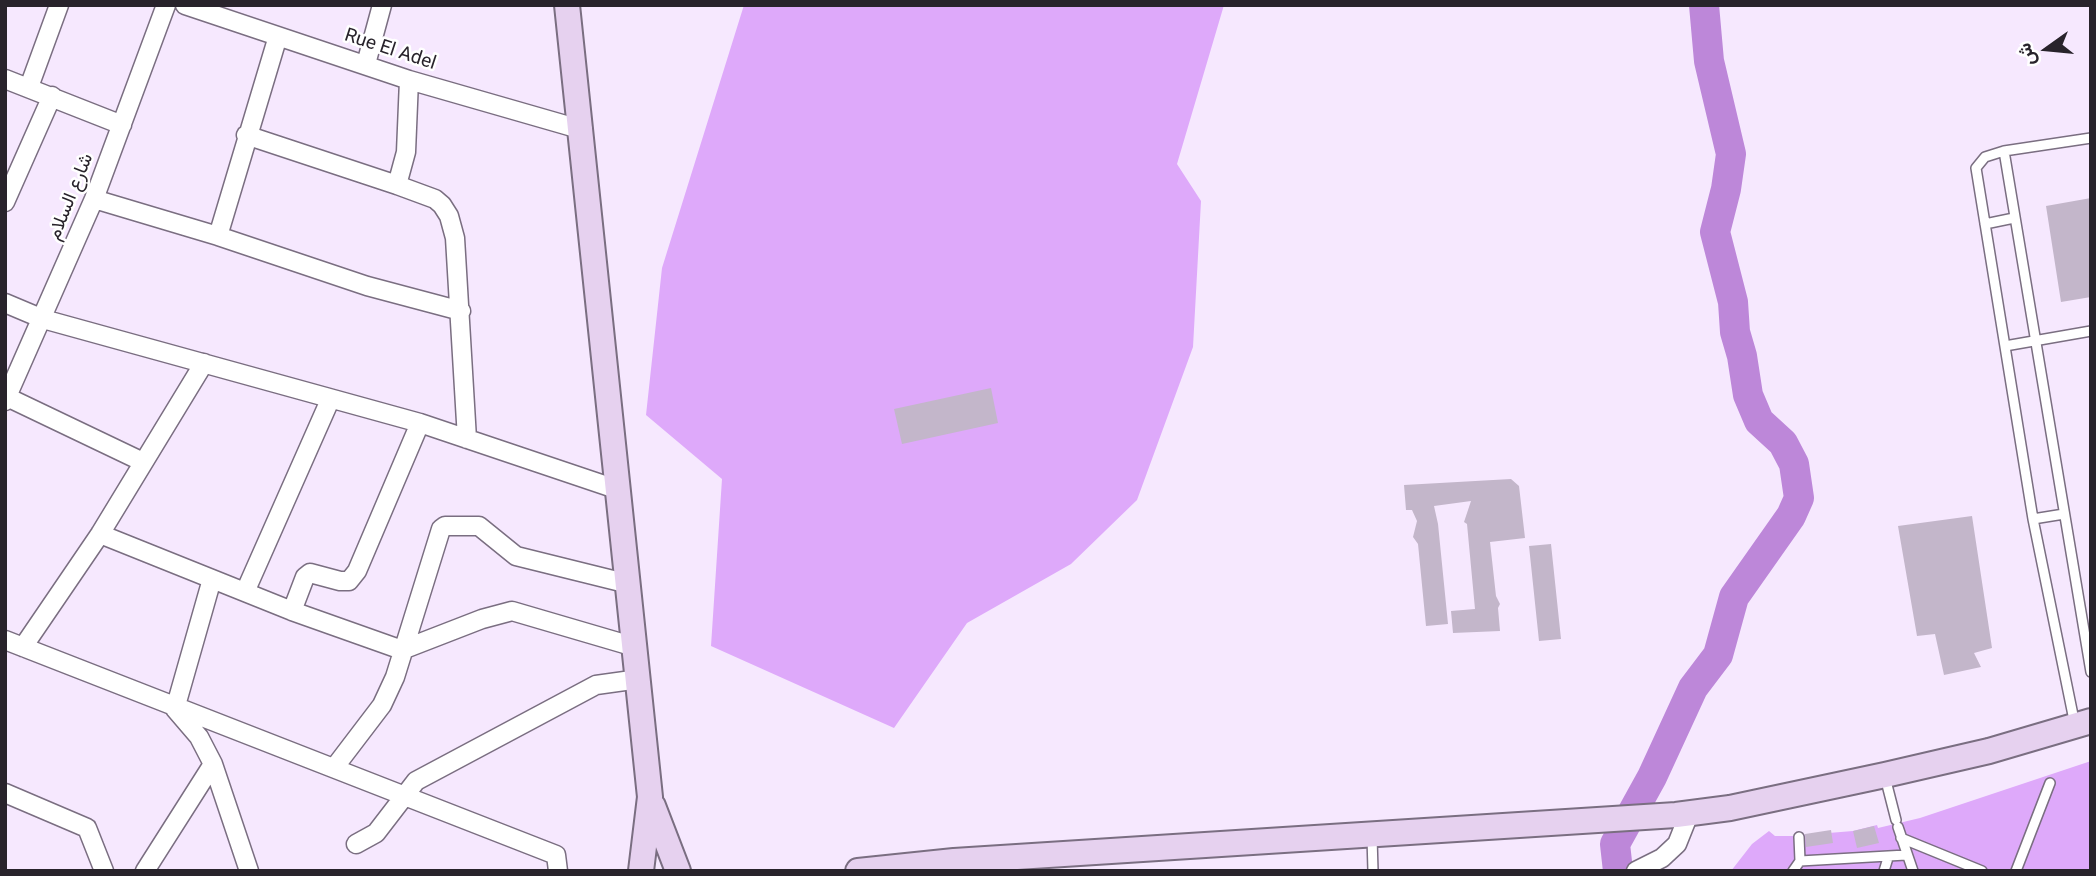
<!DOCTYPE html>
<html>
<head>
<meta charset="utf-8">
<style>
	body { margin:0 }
	#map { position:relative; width:2096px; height:876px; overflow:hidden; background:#f6e8fe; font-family:Roboto,Vazirmatn,sans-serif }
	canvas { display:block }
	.frame { position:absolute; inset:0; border:7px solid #28232b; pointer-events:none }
	.north { position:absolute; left:2012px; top:14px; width:70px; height:70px; -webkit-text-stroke:5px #fff; paint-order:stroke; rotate:255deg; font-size:19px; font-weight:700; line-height:28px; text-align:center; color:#28232b }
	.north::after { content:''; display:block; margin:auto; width:24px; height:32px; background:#28232b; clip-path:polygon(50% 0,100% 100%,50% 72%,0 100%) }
</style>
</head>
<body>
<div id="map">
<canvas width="2096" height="876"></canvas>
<div class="frame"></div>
<div class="north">ش</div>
</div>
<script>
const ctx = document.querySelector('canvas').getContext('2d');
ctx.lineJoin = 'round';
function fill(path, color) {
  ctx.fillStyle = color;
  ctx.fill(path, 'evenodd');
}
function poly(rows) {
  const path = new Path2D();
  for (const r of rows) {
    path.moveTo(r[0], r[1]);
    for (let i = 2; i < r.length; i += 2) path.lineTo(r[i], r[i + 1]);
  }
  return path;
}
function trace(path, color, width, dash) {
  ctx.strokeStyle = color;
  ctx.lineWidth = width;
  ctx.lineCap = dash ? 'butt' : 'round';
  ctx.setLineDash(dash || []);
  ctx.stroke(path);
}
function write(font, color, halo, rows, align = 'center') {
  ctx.font = font + ' Roboto,Vazirmatn,sans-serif';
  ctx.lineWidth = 5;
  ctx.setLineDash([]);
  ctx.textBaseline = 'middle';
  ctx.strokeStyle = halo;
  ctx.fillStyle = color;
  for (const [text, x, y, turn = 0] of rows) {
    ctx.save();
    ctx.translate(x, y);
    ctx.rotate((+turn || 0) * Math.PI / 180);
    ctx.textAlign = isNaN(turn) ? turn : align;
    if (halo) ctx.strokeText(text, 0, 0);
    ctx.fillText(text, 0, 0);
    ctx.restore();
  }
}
const green = poly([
	[744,5,1224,5,1177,164,1201,201,1193,347,1137,500,1071,564,967,623,894,728,711,646,722,479,646,415,662,268],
	[2091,761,2091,871,1731,871,1752,844,1769,831,1775,836,1792,836,1853,831,1877,825,1878,828,1920,818]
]);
const river = poly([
	[1618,871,1615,844,1652,777,1693,688,1718,655,1734,597,1791,516,1799,498,1794,464,1783,443,1759,421,1748,395,1742,356,1735,332,1733,302,1715,232,1726,189,1731,154,1709,61,1704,5]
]);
const building = poly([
	[2091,198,2091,297,2061,302,2046,206],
	[991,388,998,423,902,444,894,409],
	[1511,479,1519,486,1525,538,1490,542,1496,596,1500,604,1498,608,1500,631,1453,633,1451,611,1475,609,1467,524,1464,522,1471,501,1434,506,1438,524,1448,624,1426,626,1418,544,1413,537,1417,521,1412,510,1406,510,1404,485],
	[1972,516,1992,648,1974,653,1981,667,1944,675,1935,634,1917,636,1898,526],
	[1551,544,1561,639,1539,641,1529,546],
	[1874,826,1879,843,1857,848,1853,831],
	[1831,830,1833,843,1806,847,1805,834]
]);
const service = poly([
	[2004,151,2091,672],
	[1985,224,2014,218],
	[2005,346,2091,331],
	[2033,519,2064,514],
	[2075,725,2033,519,1976,168,1985,157,2004,151,2091,138],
	[1885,777,1896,820],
	[1898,827,1913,871],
	[1372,837,1373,871],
	[1901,838,1982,871],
	[1800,861,1906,855],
	[1793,871,1800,861,1799,837],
	[1884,871,1888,858],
	[2016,871,2050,783]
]);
const minor = poly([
	[185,5,409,80,583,130],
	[366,64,382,5],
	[5,79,122,125],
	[29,87,59,5],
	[246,135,397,185,435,199,442,205,449,216,455,238,467,439],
	[397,185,406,152,409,80],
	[94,199,218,236,367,286,461,311],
	[5,202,52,96],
	[218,236,278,36],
	[5,303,43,319,420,423,619,490],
	[7,397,143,462],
	[5,401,94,199,166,5],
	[100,534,292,611,402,650,482,619,512,611,635,647],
	[212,579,175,709,199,737,213,764,249,871],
	[245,592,330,400],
	[292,611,305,577,310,573,340,581,349,581,357,571,420,423],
	[5,640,556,855,558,871],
	[23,647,100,534,204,363],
	[334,768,382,705,395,677,441,529,445,526,479,526,516,556,629,584],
	[5,793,87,828,104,871],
	[356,844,376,833,416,781,596,685,639,679],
	[145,871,213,764],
	[1636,871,1662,858,1677,844,1689,814]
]);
const secondary = poly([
	[567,5,650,797,641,871],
	[653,806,678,871],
	[858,871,954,861,1676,815,1730,808,1885,775,1989,751,2091,721]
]);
const streetNames = [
	["Rue El Adel",390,50,18],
	["شارع السلام",71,197,-68]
];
fill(green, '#dea9fa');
trace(river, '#bd87d9', 30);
fill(building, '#c3b6ca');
trace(service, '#7a6e81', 12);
trace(minor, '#7a6e81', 21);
trace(secondary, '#7a6e81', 28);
trace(service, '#fff', 9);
trace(minor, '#fff', 18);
trace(secondary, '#e6d1ef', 24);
write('19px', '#28232b', '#fff', streetNames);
</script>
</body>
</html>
